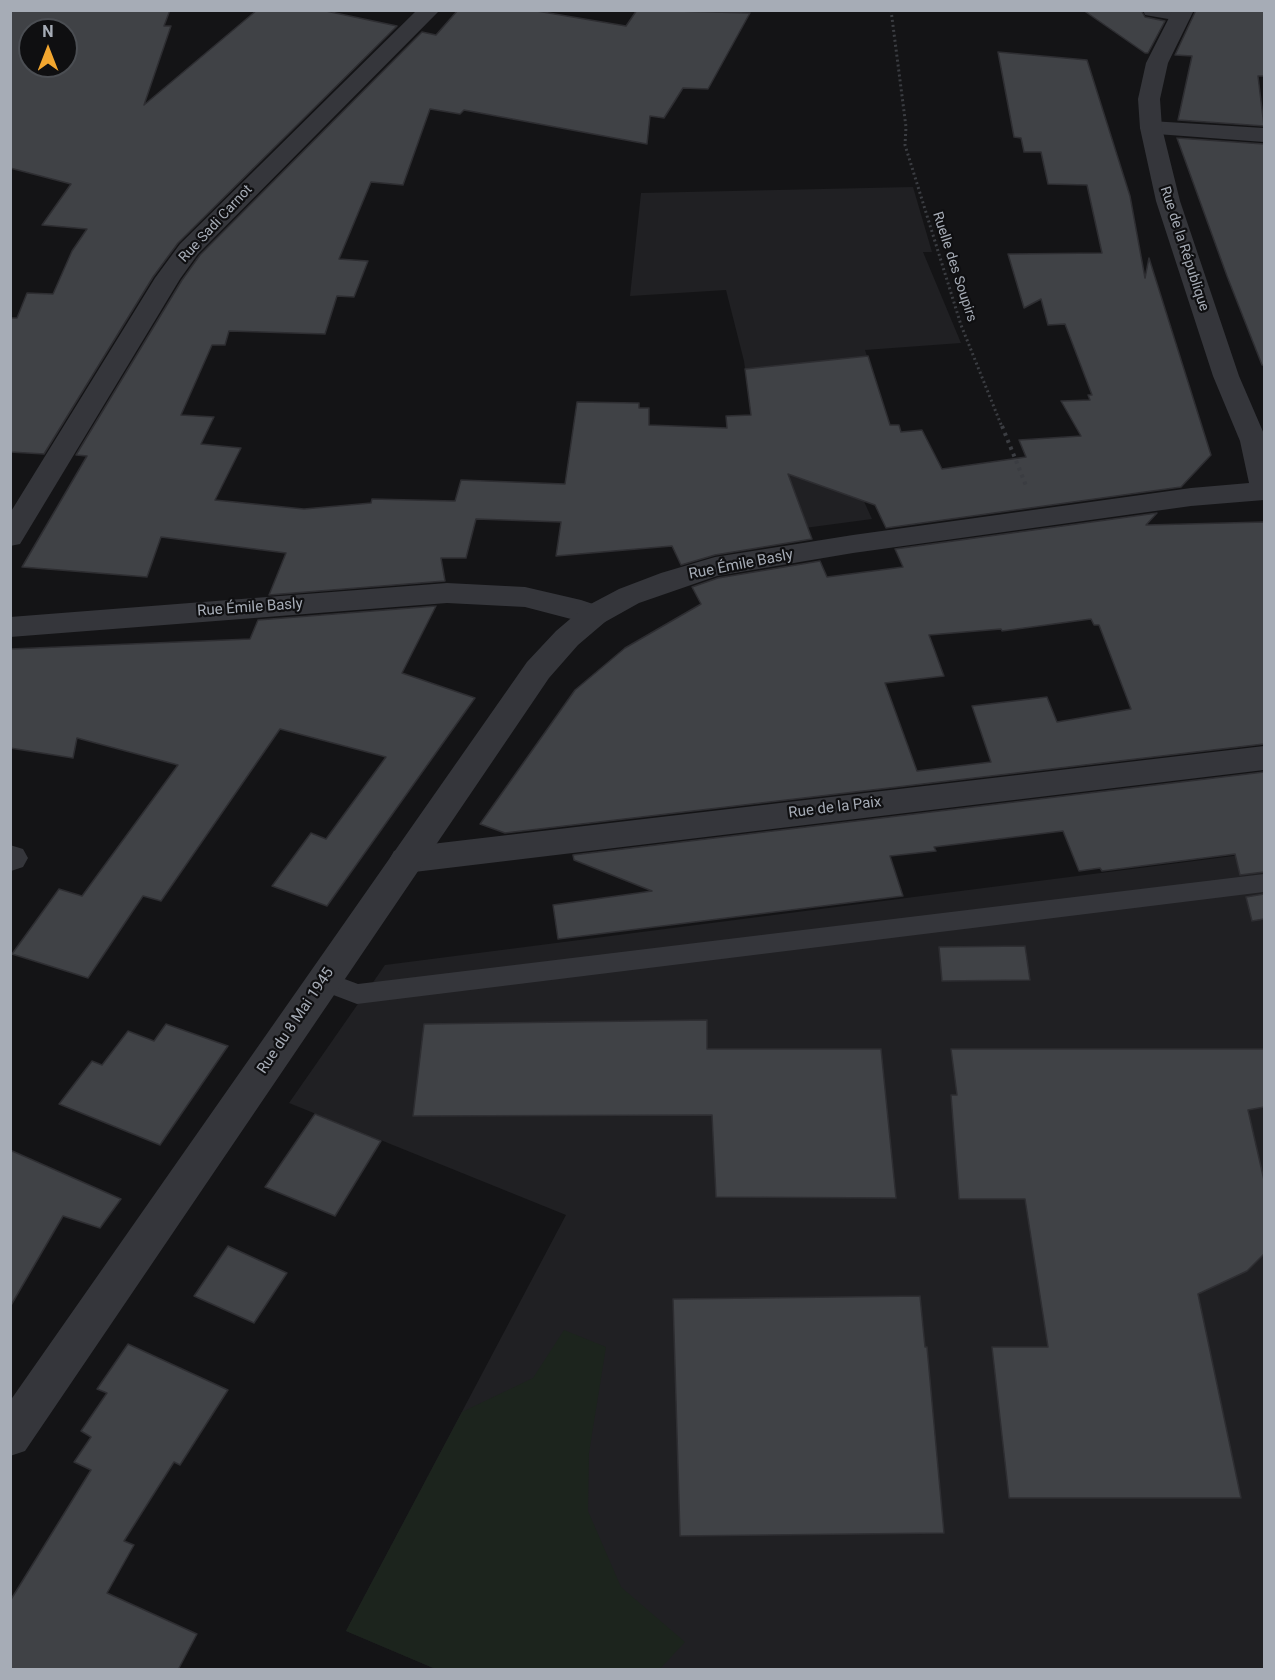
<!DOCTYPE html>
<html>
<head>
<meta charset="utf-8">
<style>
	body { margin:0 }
	#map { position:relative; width:1275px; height:1680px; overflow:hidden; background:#141416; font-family:Roboto,sans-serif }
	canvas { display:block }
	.frame { position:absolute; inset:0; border:12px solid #a6acb6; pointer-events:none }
	.north { position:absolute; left:18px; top:18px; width:60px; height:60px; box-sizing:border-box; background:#0f0f11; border:2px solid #4b4e53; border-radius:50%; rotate:0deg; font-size:16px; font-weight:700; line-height:24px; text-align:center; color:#a6acb6 }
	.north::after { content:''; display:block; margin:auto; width:21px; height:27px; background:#f2a62f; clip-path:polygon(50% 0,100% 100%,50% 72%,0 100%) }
</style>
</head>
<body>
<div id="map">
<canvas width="1275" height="1680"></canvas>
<div class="frame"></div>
<div class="north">N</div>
</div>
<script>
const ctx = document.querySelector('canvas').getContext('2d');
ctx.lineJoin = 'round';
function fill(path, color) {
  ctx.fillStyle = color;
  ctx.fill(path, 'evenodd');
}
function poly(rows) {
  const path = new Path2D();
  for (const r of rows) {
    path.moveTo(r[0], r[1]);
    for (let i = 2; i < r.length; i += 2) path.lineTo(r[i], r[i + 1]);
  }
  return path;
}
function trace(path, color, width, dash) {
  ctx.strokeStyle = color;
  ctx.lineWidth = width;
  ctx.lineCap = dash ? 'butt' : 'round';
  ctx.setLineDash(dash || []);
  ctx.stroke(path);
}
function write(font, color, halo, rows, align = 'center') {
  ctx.font = font + ' Roboto,sans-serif';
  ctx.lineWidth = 4.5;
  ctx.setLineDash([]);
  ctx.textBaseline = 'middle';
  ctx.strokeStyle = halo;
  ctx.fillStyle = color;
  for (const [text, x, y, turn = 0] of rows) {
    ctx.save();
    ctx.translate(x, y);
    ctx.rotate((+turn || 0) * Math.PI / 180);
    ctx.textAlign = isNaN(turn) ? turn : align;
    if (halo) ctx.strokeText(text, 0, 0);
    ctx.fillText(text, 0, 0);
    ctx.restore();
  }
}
const built = poly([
	[913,187,932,252,923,252,961,343,865,350,901,457,857,486,872,519,767,533,744,361,726,290,630,296,641,193],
	[1264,852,1264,1669,438,1670,346,1631,566,1215,289,1103,385,965]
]);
const green = poly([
	[564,1330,606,1347,589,1453,588,1511,621,1587,685,1642,660,1669,438,1670,346,1631,462,1412,533,1378]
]);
const building = poly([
	[10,10,170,10,164,26,171,26,144,105,257,10,326,11,397,26,178,243,153,277,44,454,10,452,10,318,17,318,27,293,53,294,72,251,87,229,42,225,71,184,10,168,10,10],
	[30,30,66,30,66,66,30,66,30,30],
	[458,10,531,10,626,26,637,10,750,13,708,89,683,88,664,118,650,116,647,144,464,110,460,114,430,109,403,185,371,182,339,259,368,261,354,297,337,296,325,334,229,331,225,345,212,345,181,415,214,417,201,444,241,448,215,500,304,509,371,503,372,499,455,501,461,480,565,484,577,402,639,403,639,408,649,408,649,425,727,428,726,416,751,415,745,369,868,356,890,425,899,425,901,432,922,430,942,469,1026,457,1019,440,1081,436,1061,401,1090,400,1088,395,1092,395,1065,324,1048,325,1041,299,1024,308,1008,254,1102,253,1087,185,1048,184,1041,152,1024,152,1021,138,1014,137,998,52,1087,60,1130,196,1145,278,1149,258,1211,455,1181,487,886,528,875,505,788,474,812,539,715,555,681,565,672,546,556,556,561,522,476,519,466,558,441,558,445,581,269,595,286,553,161,537,147,577,22,567,87,456,76,455,182,280,200,255,422,32,436,35,458,10],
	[1083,10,1141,10,1145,17,1165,21,1148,53,1145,53,1083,10],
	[1196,10,1264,10,1264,76,1258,76,1264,126,1178,120,1192,56,1175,55,1196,10],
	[1177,138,1264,144,1264,365,1262,365,1227,276,1177,138],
	[1157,513,1146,525,1264,522,1264,744,505,833,480,824,575,690,625,648,701,604,692,587,718,578,820,561,827,577,903,567,895,549,1157,513],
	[1091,619,1094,625,1099,625,1131,709,1057,722,1047,697,972,706,991,762,917,771,885,683,944,676,929,635,1001,629,1002,631,1091,619],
	[436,606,402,673,475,698,327,906,272,886,311,833,326,839,386,757,280,729,161,901,143,896,88,978,12,954,59,889,82,896,178,765,77,738,73,758,10,748,10,649,250,639,258,620,436,606],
	[1264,772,1264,872,1240,875,1235,854,1102,871,1100,868,1079,871,1063,831,934,847,936,851,890,856,903,896,558,939,553,905,652,891,574,860,573,855,1264,772],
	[1264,894,1264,919,1252,921,1246,897,1264,894],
	[1025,946,1030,980,942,981,939,947,1025,946],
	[707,1020,707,1049,881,1049,896,1198,716,1197,712,1115,413,1116,424,1024,707,1020],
	[166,1024,228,1046,160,1145,59,1104,92,1061,102,1065,128,1031,154,1041,166,1024],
	[951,1049,1264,1049,1264,1107,1248,1110,1264,1180,1264,1254,1247,1271,1198,1294,1241,1498,1009,1498,992,1347,1048,1347,1025,1199,959,1199,951,1095,957,1095,951,1049],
	[315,1114,381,1141,335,1216,265,1187,315,1114],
	[10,1150,121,1199,100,1228,63,1216,10,1307,10,1150],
	[228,1246,287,1273,254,1323,194,1296,228,1246],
	[920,1296,925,1347,927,1347,944,1533,680,1536,673,1299,920,1296],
	[128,1344,228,1390,180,1465,174,1462,124,1541,134,1545,107,1593,197,1634,178,1670,10,1670,10,1601,91,1470,74,1462,91,1437,81,1431,107,1393,97,1389,128,1344]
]);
const pathFar1 = poly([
	[891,10,906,127,905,145,961,325,1002,427]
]);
const path = poly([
	[1002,426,1027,488]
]);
const service = poly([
	[1264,874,1264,892,357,1004,315,988,311,981,315,974,323,971,358,984,1264,874]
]);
const minor = poly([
	[417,10,440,10,198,254,180,279,20,544,10,546,10,513,155,278,180,244,417,10],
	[1143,10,1188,10,1191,15,1188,20,1180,21,1145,15,1143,10],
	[1151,121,1264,128,1264,142,1143,133,1140,128,1143,123,1151,121],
	[447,583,525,587,581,600,605,608,609,615,605,622,594,625,525,607,447,603,10,637,10,617,447,583],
	[1264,746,1264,770,406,873,394,869,389,860,394,851,406,847,1264,746],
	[10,845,23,849,28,858,23,867,11,871,10,845]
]);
const tertiary = poly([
	[1173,10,1194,10,1168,63,1160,99,1162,128,1180,201,1239,376,1264,434,1264,500,1191,506,853,553,717,576,639,603,605,622,578,645,549,678,25,1451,10,1456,10,1401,527,662,556,631,583,608,619,589,661,573,715,557,853,535,1191,488,1249,483,1240,441,1213,376,1156,201,1140,128,1138,99,1146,63,1173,10]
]);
const farStreetnames = [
	["Rue Sadi Carnot",216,224,-47],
	["Rue de la République",1184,249,72],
	["Ruelle des Soupirs",954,267,72]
];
const streetNames = [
	["Rue Émile Basly",741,565,-11],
	["Rue Émile Basly",250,608,-4],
	["Rue de la Paix",835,808,-7],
	["Rue du 8 Mai 1945",296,1021,-56]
];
fill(built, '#202023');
fill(green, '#1c241d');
fill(building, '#404246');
trace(building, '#2e2e32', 1.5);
trace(pathFar1, '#3b3d42', 3, [2, 3]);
trace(path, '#3b3d42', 4, [3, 4.5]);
fill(service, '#35363b');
fill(minor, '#35363b');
fill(tertiary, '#35363b');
write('14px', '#a6acb6', '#0f0f11', farStreetnames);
write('15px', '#a6acb6', '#0f0f11', streetNames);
</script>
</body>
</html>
